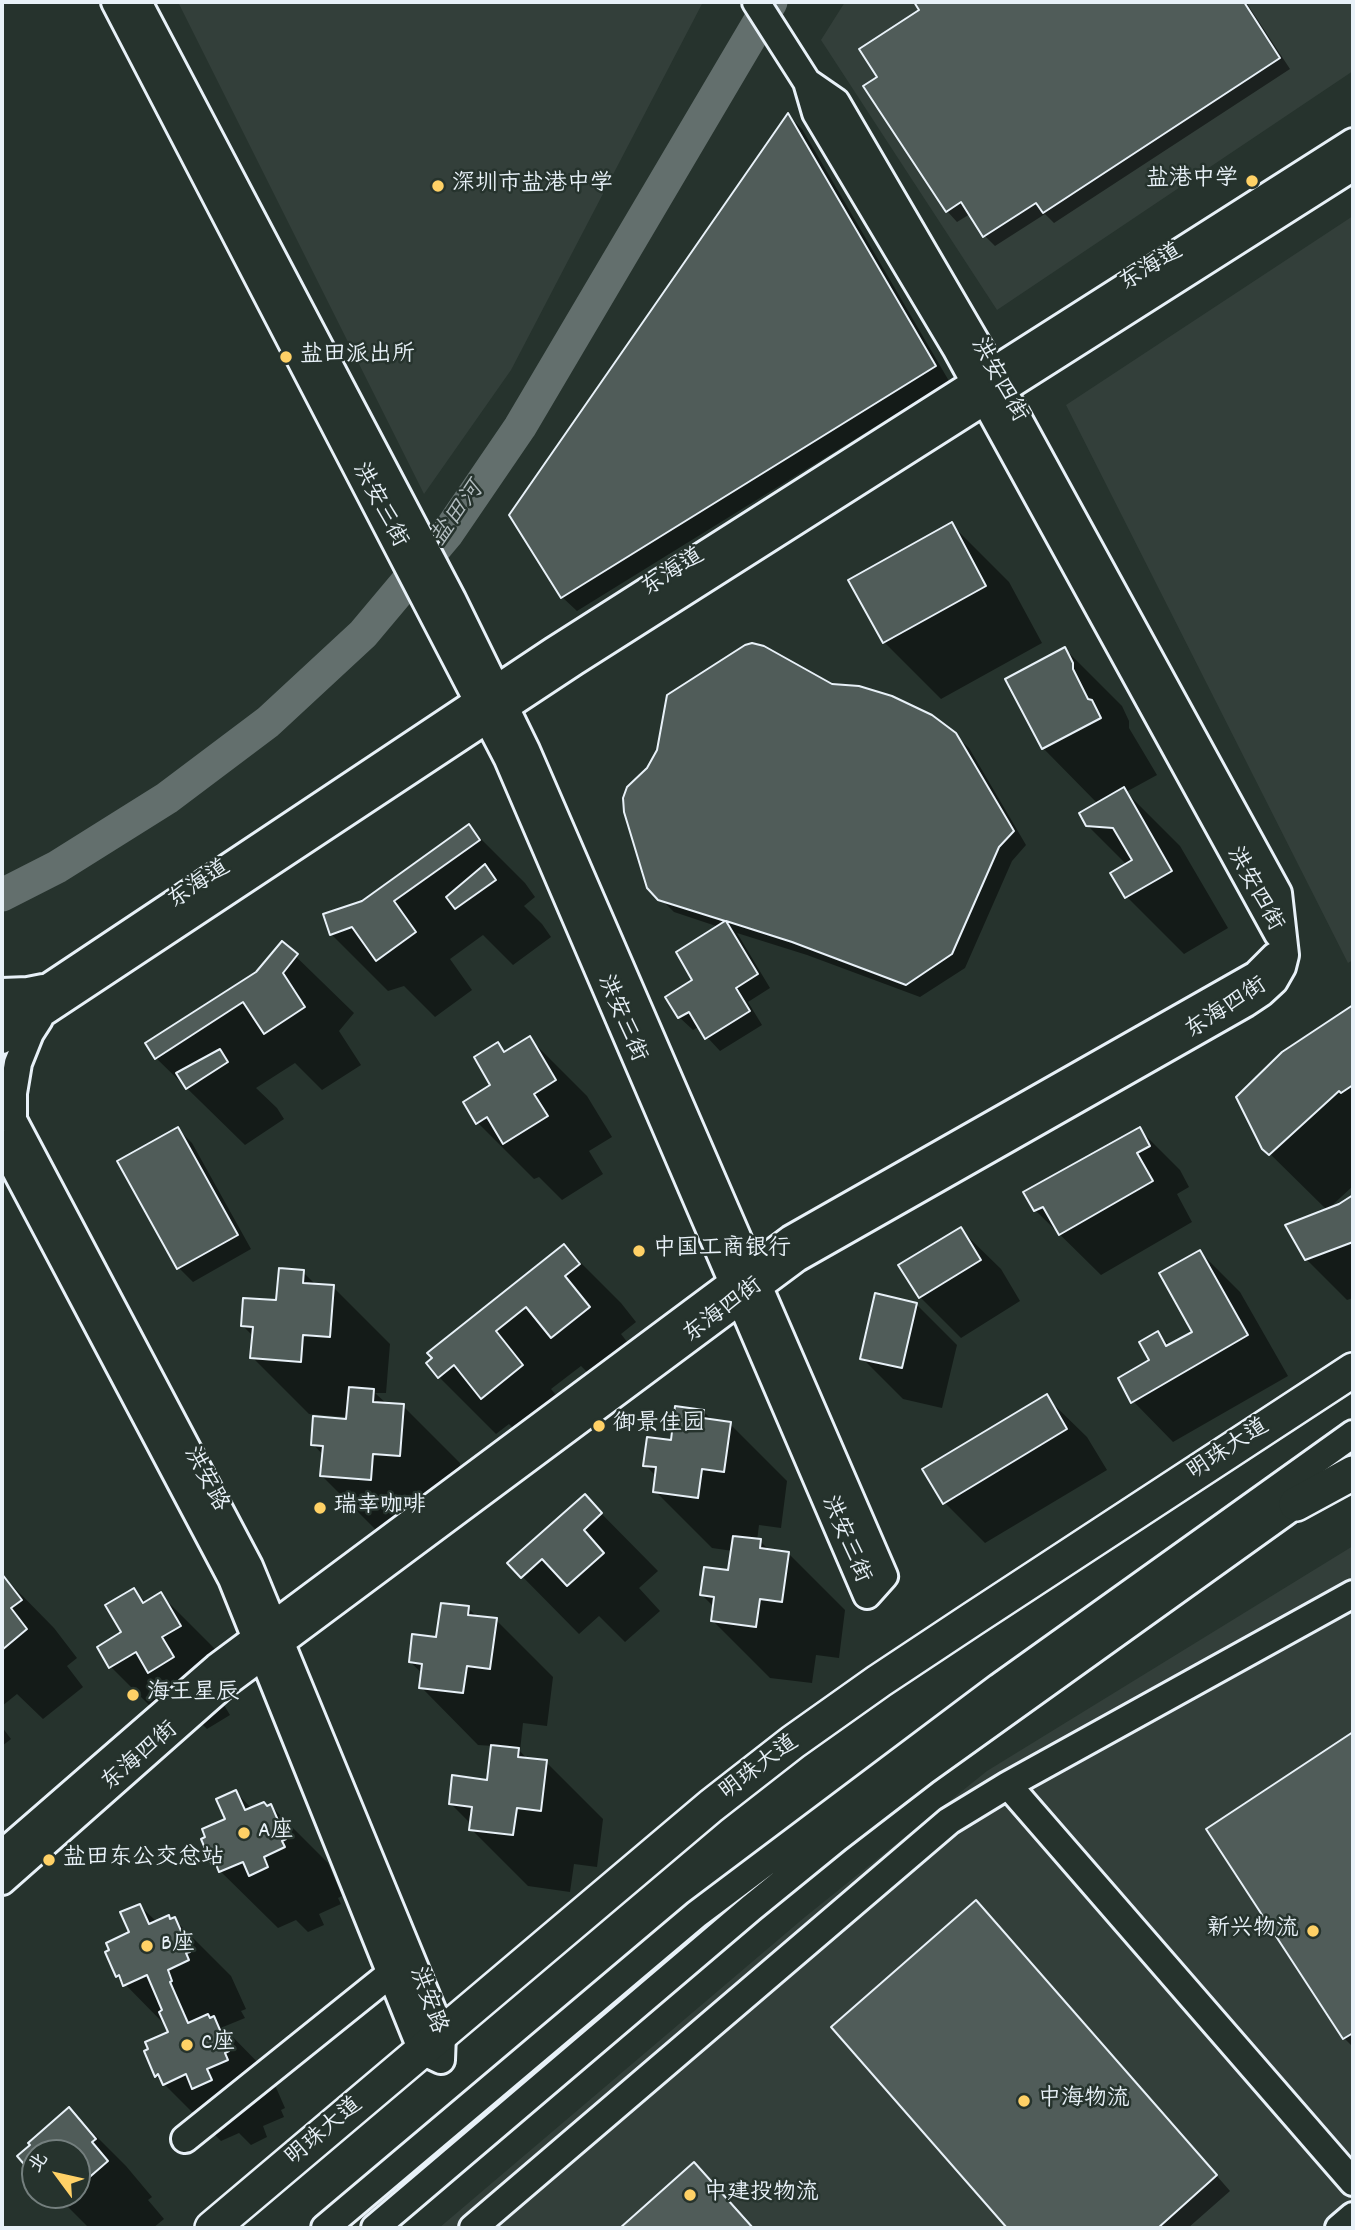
<!DOCTYPE html>
<html>
<head>
<meta charset="utf-8">
<style>
	body { margin:0 }
	#map { position:relative; width:1355px; height:2230px; overflow:hidden; background:#26332d; font-family:Dekko,"LXGW WenKai TC",sans-serif }
	canvas { display:block }
	.frame { position:absolute; inset:0; border:4px solid #e8f1f8; pointer-events:none }
	.north { position:absolute; left:21px; top:2139px; width:70px; height:70px; box-sizing:border-box; background:#26332d; border:2px solid #747f7e; border-radius:50%; rotate:303deg; font-size:19px; font-weight:700; line-height:28px; text-align:center; color:#e8f1f8 }
	.north::after { content:''; display:block; margin:auto; width:24px; height:32px; background:#ffd166; clip-path:polygon(50% 0,100% 100%,50% 72%,0 100%) }
</style>
</head>
<body>
<div id="map">
<canvas width="1355" height="2230"></canvas>
<div class="frame"></div>
<div class="north">北</div>
</div>
<script>
const ctx = document.querySelector('canvas').getContext('2d');
ctx.lineJoin = 'round';
function fill(path, color) {
  ctx.fillStyle = color;
  ctx.fill(path, 'evenodd');
}
function poly(rows) {
  const path = new Path2D();
  for (const r of rows) {
    path.moveTo(r[0], r[1]);
    for (let i = 2; i < r.length; i += 2) path.lineTo(r[i], r[i + 1]);
  }
  return path;
}
function trace(path, color, width, dash) {
  ctx.strokeStyle = color;
  ctx.lineWidth = width;
  ctx.lineCap = dash ? 'butt' : 'round';
  ctx.setLineDash(dash || []);
  ctx.stroke(path);
}
function write(font, color, halo, rows, align = 'center') {
  ctx.font = font + ' Dekko,"LXGW WenKai TC",sans-serif';
  ctx.lineWidth = 5;
  ctx.setLineDash([]);
  ctx.textBaseline = 'middle';
  ctx.strokeStyle = halo;
  ctx.fillStyle = color;
  for (const [text, x, y, turn = 0] of rows) {
    ctx.save();
    ctx.translate(x, y);
    ctx.rotate((+turn || 0) * Math.PI / 180);
    ctx.textAlign = isNaN(turn) ? turn : align;
    if (halo) ctx.strokeText(text, 0, 0);
    ctx.fillText(text, 0, 0);
    ctx.restore();
  }
}
const built = poly([
	[178,2,703,2,511,370,424,494],
	[845,2,1353,2,1353,71,997,310,821,40],
	[1353,216,1353,960,1348,963,1066,405],
	[1353,1546,1353,2228,439,2228,805,1917,987,1771]
]);
const shadow = poly([
	[916,2,1246,2,1290,69,1054,223,1045,214,995,246,985,236,970,214,957,222,947,211,880,77,921,10],
	[789,116,802,129,949,381,577,611,562,597],
	[952,525,1009,582,1042,643,941,699,884,642],
	[1065,649,1122,706,1129,721,1129,728,1157,775,1126,792,1180,846,1228,928,1184,954,1127,897,1113,873,1127,865,1087,825,1098,804,1043,748],
	[831,686,954,734,969,748,1026,845,1012,861,965,968,920,997,807,955,737,933,770,988,748,1002,762,1025,720,1051,707,1037,700,1026,693,1030,679,1017,719,927,674,912,660,898],
	[468,826,525,883,535,897,524,906,542,924,551,937,513,965,483,935,450,959,472,990,435,1017,404,986,388,991,331,934,362,903],
	[282,943,354,1013,339,1031,361,1065,322,1090,295,1063,256,1088,277,1108,284,1119,245,1145,156,1058,147,1044,257,973],
	[1353,1007,1353,1186,1327,1210,1264,1148,1284,1053],
	[530,1039,587,1096,612,1137,589,1151,603,1174,562,1200,539,1177,534,1179,477,1122,493,1086,498,1044,506,1053],
	[178,1129,192,1143,251,1249,193,1282,179,1268],
	[1139,1129,1180,1170,1189,1187,1177,1194,1192,1222,1101,1275,1035,1210],
	[1353,1197,1353,1298,1347,1300,1306,1259,1339,1206],
	[960,1229,1001,1269,1020,1301,961,1338,920,1297],
	[564,1246,621,1303,636,1322,621,1334,645,1365,609,1394,581,1366,551,1389,579,1423,539,1455,509,1424,496,1434,439,1377,428,1363],
	[1200,1252,1240,1292,1288,1376,1173,1442,1133,1401,1152,1360,1157,1333,1170,1346,1195,1332],
	[303,1272,317,1286,333,1287,390,1344,386,1393,375,1393,387,1404,403,1406,460,1463,456,1512,379,1533,322,1476,324,1456,313,1444,348,1421,348,1417,309,1414,252,1357,254,1337,243,1326,278,1302],
	[916,1304,957,1345,942,1408,903,1399,862,1358],
	[1046,1397,1087,1437,1107,1470,985,1543,944,1502],
	[703,1411,713,1421,730,1424,787,1481,781,1528,759,1525,757,1541,760,1541,770,1551,788,1553,845,1610,839,1658,816,1655,812,1683,770,1678,713,1621,714,1607,702,1595,730,1572,733,1551,712,1548,655,1491,657,1477,645,1465,672,1442],
	[585,1497,658,1571,639,1588,660,1611,625,1642,599,1616,579,1634,510,1564],
	[2,1575,54,1628,77,1658,67,1666,83,1687,43,1719,17,1694,2,1706],
	[133,1590,147,1603,161,1595,218,1652,218,1695,230,1715,207,1729,189,1711,168,1724,111,1667,124,1633],
	[468,1608,478,1618,496,1620,553,1677,547,1726,523,1723,520,1751,528,1760,546,1762,603,1819,597,1867,574,1864,570,1892,528,1886,471,1829,472,1825,450,1803,488,1782,493,1746,478,1745,421,1687,423,1674,410,1662,438,1639],
	[2,1727,11,1739,2,1746],
	[1353,1734,1353,2047,1344,2038,1208,1830],
	[236,1792,252,1809,271,1806,328,1863,342,1896,338,1898,341,1904,319,1914,324,1925,308,1932,296,1920,278,1928,213,1864],
	[140,1906,157,1922,168,1917,172,1920,174,1919,231,1976,246,2009,241,2011,245,2018,223,2027,271,2076,285,2108,281,2110,284,2117,263,2126,267,2137,251,2145,239,2133,221,2141,156,2076,146,2052,170,2033,168,2028,117,1976,107,1953,131,1933],
	[990,1916,1230,2191,1188,2228,1009,2228,833,2028],
	[69,2109,126,2166,152,2197,148,2200,164,2219,153,2228,89,2228,56,2195,77,2195,77,2153,35,2153,35,2173,33,2145],
	[694,2165,752,2228,623,2228]
]);
const river = poly([
	[2,895,57,867,167,798,268,722,363,634,447,534,520,427,771,2]
]);
const building = poly([
	[914,2,1244,2,1280,58,1043,213,1036,203,983,237,961,202,946,212,863,86,877,77,859,49,919,10,914,2],
	[788,113,936,366,561,598,509,515,788,113],
	[952,522,986,586,883,643,848,580,952,522],
	[752,643,764,646,832,684,859,686,892,696,932,715,956,733,1014,831,999,847,952,954,906,985,792,942,726,921,758,974,736,988,750,1011,705,1039,689,1012,678,1018,665,997,692,980,676,952,725,921,658,900,647,888,624,812,623,798,627,787,647,768,657,750,667,695,745,645,752,643],
	[1065,647,1073,663,1073,669,1088,699,1092,700,1101,718,1042,749,1005,679,1065,647],
	[1124,787,1172,871,1125,898,1110,873,1132,860,1113,828,1086,826,1079,813,1124,787],
	[469,824,480,840,394,901,416,932,376,961,352,927,330,935,323,914,362,901,469,824],
	[485,864,496,880,455,909,446,897,485,864],
	[282,941,298,954,283,973,305,1007,264,1034,243,1002,155,1059,145,1043,256,972,282,941],
	[1353,1005,1353,1085,1341,1093,1339,1091,1269,1155,1262,1149,1236,1097,1282,1052,1353,1005],
	[530,1036,556,1080,534,1094,548,1116,503,1144,487,1117,476,1124,463,1102,490,1085,474,1057,498,1042,504,1052,530,1036],
	[220,1049,228,1062,186,1089,176,1073,220,1049],
	[178,1127,238,1235,177,1269,117,1161,178,1127],
	[1140,1127,1150,1146,1137,1153,1153,1181,1059,1235,1043,1207,1034,1211,1023,1192,1140,1127],
	[1353,1195,1353,1242,1305,1260,1285,1225,1339,1204,1353,1195],
	[961,1227,981,1260,919,1298,898,1265,961,1227],
	[564,1244,580,1264,565,1276,590,1307,551,1338,526,1307,496,1331,523,1365,481,1399,454,1365,438,1378,426,1363,432,1358,427,1353,564,1244],
	[1200,1250,1248,1335,1131,1403,1118,1378,1149,1360,1139,1342,1158,1331,1166,1346,1192,1332,1159,1273,1200,1250],
	[279,1268,304,1270,303,1283,334,1285,330,1337,303,1335,301,1362,250,1358,253,1327,241,1326,243,1298,276,1300,279,1268],
	[875,1293,917,1303,902,1368,860,1359,875,1293],
	[349,1387,374,1389,373,1402,404,1404,400,1456,373,1454,371,1480,320,1476,323,1446,311,1445,313,1416,346,1419,349,1387],
	[1047,1394,1067,1429,943,1504,922,1469,1047,1394],
	[675,1406,704,1410,703,1418,731,1422,724,1472,702,1469,698,1498,653,1492,656,1467,643,1466,647,1437,671,1440,675,1406],
	[585,1494,602,1513,584,1530,604,1553,567,1586,542,1559,521,1578,507,1563,585,1494],
	[733,1536,761,1539,760,1548,789,1552,782,1602,760,1599,756,1627,711,1621,714,1597,700,1595,704,1567,728,1570,733,1536],
	[2,1574,22,1600,11,1608,27,1629,2,1650,2,1574],
	[134,1588,143,1603,161,1592,181,1626,162,1637,174,1657,148,1673,136,1652,109,1668,97,1647,121,1632,105,1605,134,1588],
	[441,1603,469,1606,468,1615,497,1618,490,1669,467,1666,463,1693,419,1688,422,1664,409,1662,412,1634,436,1637,441,1603],
	[1353,1732,1353,2033,1343,2039,1206,1829,1353,1732],
	[491,1745,519,1748,518,1757,547,1760,541,1811,517,1808,513,1835,469,1830,472,1807,449,1804,452,1775,487,1780,491,1745],
	[236,1790,245,1810,264,1802,267,1806,271,1804,286,1839,282,1841,285,1847,264,1857,268,1867,249,1876,243,1862,219,1872,215,1862,212,1865,201,1839,205,1837,202,1829,225,1819,216,1799,236,1790],
	[976,1900,1217,2175,1158,2228,1007,2228,831,2027,976,1900],
	[140,1904,149,1924,169,1915,170,1919,175,1917,190,1952,186,1953,189,1960,168,1970,172,1981,170,1982,188,2023,208,2014,210,2018,214,2016,229,2051,225,2053,228,2060,207,2069,212,2080,192,2089,186,2074,163,2085,158,2074,155,2077,144,2051,148,2049,145,2042,168,2032,159,2012,162,2010,147,1975,123,1986,119,1975,116,1977,105,1952,109,1950,106,1943,129,1932,120,1912,140,1904],
	[69,2107,96,2139,92,2142,108,2161,77,2188,77,2153,35,2153,35,2177,17,2156,30,2145,28,2143,69,2107],
	[694,2162,753,2228,620,2228,694,2162]
]);
const minor = poly([
	[115,2,508,759,867,1595,884,1576,526,750,452,599,138,2],
	[756,2,807,82,816,113,956,348,1278,934],
	[2,992,28,991,43,988],
	[2,1018,553,651,1353,142],
	[2,1040,574,662,1353,167],
	[2,1099,249,1566,442,2034,441,2060,422,2051,232,1579,2,1144],
	[13,1119,13,1093,18,1063,30,1033,39,1019],
	[1008,1785,1353,2182],
	[2,1854,217,1667,791,1239,1256,975,1275,956],
	[2,1881,226,1683,797,1258,1246,1003,1261,993,1274,981,1282,967,1285,955,1278,893,980,349,836,102,807,82],
	[185,2139,405,1962],
	[325,2228,697,1914,999,1687,1353,1434],
	[375,2228,751,1908,837,1838,924,1771,1312,1493],
	[473,2228,949,1821,1008,1785,1353,1594],
	[1339,2228,1353,2216]
]);
const major = poly([
	[1296,1504,1353,1473],
	[212,2228,711,1806,793,1742,879,1681,971,1620,1353,1370]
]);
const markers = [
	[1252,181,7,"#ffd166"],
	[438,186,7,"#ffd166"],
	[286,357,7,"#ffd166"],
	[639,1251,7,"#ffd166"],
	[599,1426,7,"#ffd166"],
	[320,1508,7,"#ffd166"],
	[133,1695,7,"#ffd166"],
	[244,1833,7,"#ffd166"],
	[49,1860,7,"#ffd166"],
	[1313,1931,7,"#ffd166"],
	[147,1946,7,"#ffd166"],
	[187,2045,7,"#ffd166"],
	[1024,2101,7,"#ffd166"],
	[690,2195,7,"#ffd166"]
];
const poiNames = [
	["盐港中学",1238,181,"right"],
	["深圳市盐港中学",452,186],
	["盐田派出所",300,357],
	["中国工商银行",653,1251],
	["御景佳园",613,1426],
	["瑞幸咖啡",334,1508],
	["海王星辰",147,1695],
	["A座",258,1833],
	["盐田东公交总站",63,1860],
	["新兴物流",1299,1931,"right"],
	["B座",161,1946],
	["C座",201,2045],
	["中海物流",1038,2101],
	["中建投物流",704,2195]
];
const streetNames = [
	["东海道",1152,269,-32],
	["洪安四街",997,381,61],
	["洪安三街",378,506,62],
	["东海道",674,574,-33],
	["东海道",200,886,-34],
	["洪安四街",1253,890,61],
	["东海四街",1227,1010,-33],
	["洪安三街",620,1019,67],
	["东海四街",724,1312,-37],
	["明珠大道",1229,1451,-33],
	["洪安路",204,1480,62],
	["洪安三街",844,1540,67],
	["东海四街",141,1758,-41],
	["明珠大道",760,1769,-37],
	["洪安路",426,2001,70],
	["明珠大道",325,2133,-40]
];
const waterNames = [
	["盐田河",459,515,-54]
];
fill(built, '#333f3a');
fill(shadow, '#0007');
trace(river, '#636f6d', 33);
fill(building, '#505c59');
trace(building, '#e8f1f8', 2);
trace(minor, '#e8f1f8', 32);
trace(major, '#e8f1f8', 38);
trace(minor, '#26332d', 26);
trace(major, '#26332d', 33);
for (const [x, y, r, color] of markers) {
  const dot = new Path2D();
  dot.arc(x, y, r, 0, 2 * Math.PI);
  ctx.fillStyle = color;
  ctx.fill(dot);
  trace(dot, '#26332d', 2.5);
}
write('23px', '#e8f1f8', '#26332d', poiNames, 'left');
write('23px', '#e8f1f8', '#26332d', streetNames);
write('italic 24px', '#b3bdc0', '#26332d', waterNames);
</script>
</body>
</html>
